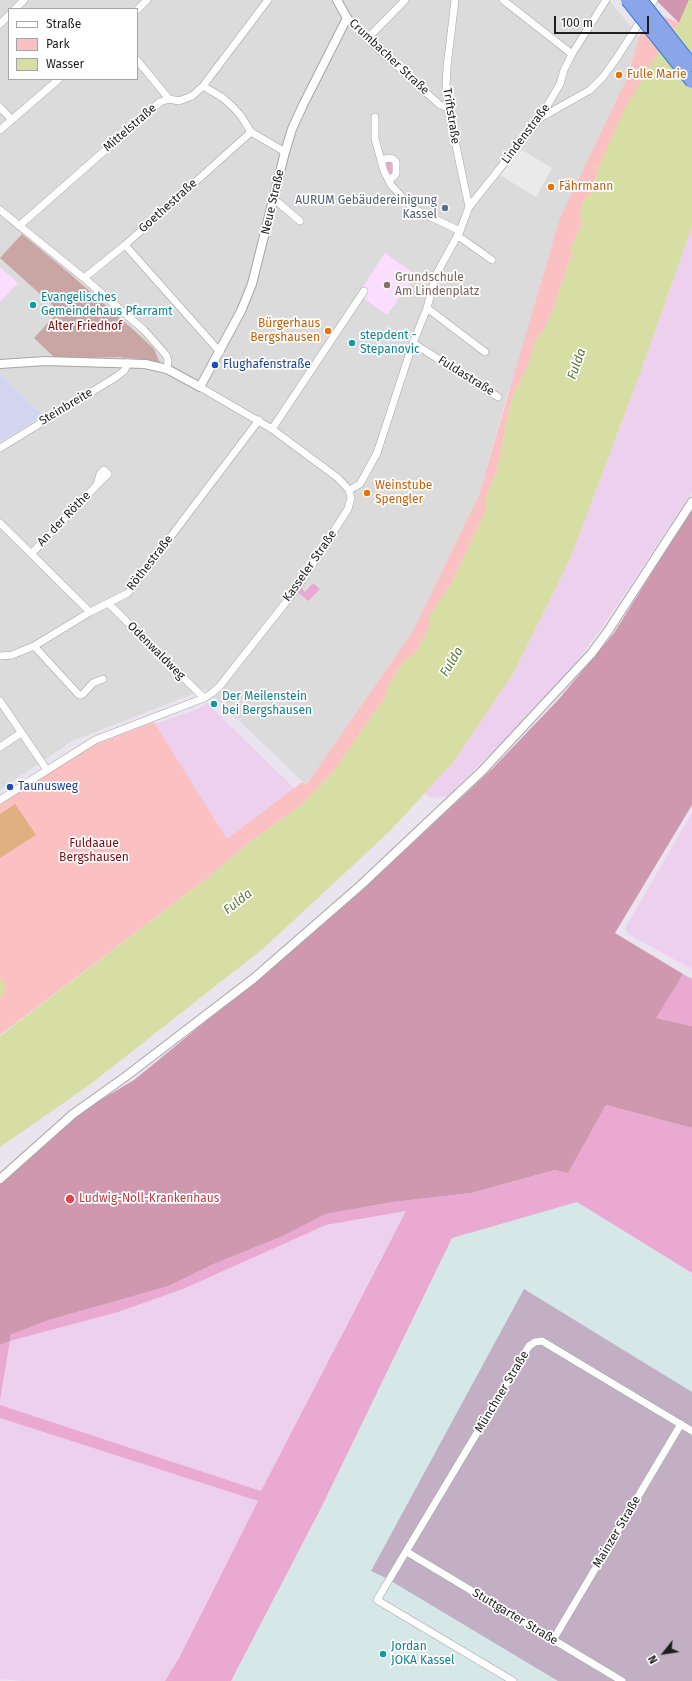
<!DOCTYPE html>
<html>
<head>
<meta charset="utf-8">
<style>
	body { margin:0 }
	#map { position:relative; width:692px; height:1681px; overflow:hidden; background:#eae4ef; font-family:"Fira Sans",sans-serif }
	canvas { display:block }
	.legend { position:absolute; left:8px; top:8px; width:130px; height:72px; box-sizing:border-box; background:#fff; border:1px solid #a5a5a5; margin:0; padding:5px 7px; list-style:none; font-size:12px; color:#1e1e1e }
	.legend li { display:flex; align-items:center; gap:8px; height:20px }
	.legend b { width:20px; border:1px solid #a5a5a5 }
	.north { position:absolute; left:644px; top:1633px; width:40px; height:40px; -webkit-text-stroke:3px #fff; paint-order:stroke; rotate:240deg; font-size:11px; font-weight:700; line-height:16px; text-align:center; color:#1e1e1e }
	.north::after { content:''; display:block; margin:auto; width:14px; height:18px; background:#1e1e1e; clip-path:polygon(50% 0,100% 100%,50% 72%,0 100%) }
	.scale { position:absolute; left:554px; top:16px; width:95px; height:18px; box-sizing:border-box; border:2px solid #1e1e1e; border-top:0; padding-left:5px; font-size:12px; line-height:14px; white-space:nowrap; color:#1e1e1e; -webkit-text-stroke:3px #fff; paint-order:stroke }
</style>
</head>
<body>
<div id="map">
<canvas width="692" height="1681"></canvas>
<ul class="legend">
<li><b style="height:5px;background:#fff"></b>Straße</li>
<li><b style="height:11px;background:#fac0c2"></b>Park</li>
<li><b style="height:11px;background:#d7dea3"></b>Wasser</li>
</ul>
<div class="north">N</div>
<div class="scale">100 m</div>
</div>
<script>
const ctx = document.querySelector('canvas').getContext('2d');
ctx.lineJoin = 'round';
function fill(path, color) {
  ctx.fillStyle = color;
  ctx.fill(path, 'evenodd');
}
function poly(rows) {
  const path = new Path2D();
  for (const r of rows) {
    path.moveTo(r[0], r[1]);
    for (let i = 2; i < r.length; i += 2) path.lineTo(r[i], r[i + 1]);
  }
  return path;
}
function trace(path, color, width, dash) {
  ctx.strokeStyle = color;
  ctx.lineWidth = width;
  ctx.lineCap = dash ? 'butt' : 'round';
  ctx.setLineDash(dash || []);
  ctx.stroke(path);
}
function write(font, color, halo, rows, align = 'center') {
  ctx.font = font + ' "Fira Sans",sans-serif';
  ctx.lineWidth = 3.5;
  ctx.setLineDash([]);
  ctx.textBaseline = 'middle';
  ctx.strokeStyle = halo;
  ctx.fillStyle = color;
  for (const [text, x, y, turn = 0] of rows) {
    ctx.save();
    ctx.translate(x, y);
    ctx.rotate((+turn || 0) * Math.PI / 180);
    ctx.textAlign = isNaN(turn) ? turn : align;
    if (halo) ctx.strokeText(text, 0, 0);
    ctx.fillText(text, 0, 0);
    ctx.restore();
  }
}
const residential = poly([
	[0,0,609,0,639,37,629,74,507,396,479,495,413,631,306,785,206,689,72,741,0,790,0,451,48,421,0,374],
	[9,9,137,9,137,79,9,79]
]);
const commercial = poly([
	[0,374,43,416,0,442]
]);
const industrial = poly([
	[577,1202,692,1273,692,1681,231,1681,321,1508,452,1237]
]);
const education = poly([
	[385,253,416,275,387,315,358,294],
	[0,267,18,283,0,302]
]);
const construction = poly([
	[524,1289,692,1392,692,1681,558,1681,386,1578,371,1571]
]);
const farmland = poly([
	[692,226,692,492,603,626,570,670,514,730,448,796,431,798,424,793,454,761,514,672,570,559,641,371],
	[207,703,294,788,227,839,155,724,198,709],
	[692,813,692,969,628,934,625,928],
	[407,1211,381,1258,261,1491,0,1405,10,1341,118,1312,183,1289,326,1225],
	[0,1418,258,1501,179,1658,165,1681,23,1681,0,1679]
]);
const grass = poly([
	[389,161,394,165,392,175,389,176,385,164],
	[313,583,320,589,308,601,298,592,301,588,305,592],
	[683,974,692,979,692,1026,655,1018],
	[606,1105,692,1128,692,1273,577,1202,452,1238,321,1508,231,1681,165,1681,179,1658,258,1501,0,1418,0,1405,261,1491,406,1211,326,1225,183,1289,118,1312,10,1341,0,1401,0,1345,10,1341,10,1335,49,1320,169,1286,214,1264,283,1236,326,1214,393,1202,471,1193,555,1170,568,1172]
]);
const forest = poly([
	[656,0,689,0,679,23],
	[692,509,692,805,615,933,683,974,656,1018,692,1026,692,1128,606,1105,568,1173,555,1170,471,1193,393,1202,326,1214,283,1236,214,1264,169,1286,49,1320,10,1335,10,1341,0,1345,0,1184,75,1115,134,1080,277,963,359,893,493,768,558,700,614,633]
]);
const cemetery = poly([
	[22,234,69,273,137,333,154,349,160,363,139,359,117,357,56,359,34,338,59,311,0,258]
]);
const park = poly([
	[654,12,679,23,648,69,599,166,592,193,584,200,580,214,582,223,571,248,572,256,568,264,553,310,545,328,535,342,527,367,519,383,510,405,497,470,486,497,486,510,452,582,430,615,430,626,415,654,404,661,389,684,385,697,334,771,298,808,255,838,206,879,0,1035,0,805,91,746,154,722,227,839,302,782,306,785,413,631,479,495,560,218,629,74,639,37]
]);
const pitch = poly([
	[15,804,36,835,0,858,0,814]
]);
const parking = poly([
	[522,150,552,168,536,197,500,175]
]);
const water = poly([
	[689,0,692,0,692,226,641,371,570,559,513,674,454,761,390,831,265,947,88,1086,0,1147,0,1036,206,879,255,838,298,808,334,771,385,697,389,684,404,661,415,654,430,626,430,615,452,582,486,510,486,497,497,470,510,405,519,383,527,367,535,342,545,328,553,310,568,264,572,256,571,248,582,223,580,214,584,200,592,193,599,166,623,112,648,69,679,23],
	[0,979,3,979,6,988,0,998]
]);
const minor = poly([
	[455,0,447,67,446,87,448,108,469,207],
	[503,0,572,54],
	[15,9,24,0],
	[137,10,147,0],
	[347,18,377,48,440,105,448,108],
	[0,24,9,15],
	[367,39,405,0],
	[137,60,169,99],
	[203,86,223,98,233,107,241,116,251,132,285,152],
	[0,107,12,120],
	[375,117,375,139,384,171,391,185,412,208,460,231],
	[542,117,590,90,603,77,616,59,654,0],
	[0,130,59,79],
	[381,161,388,158,393,159,396,162,396,174,389,181],
	[274,199,300,221],
	[0,210,84,278,144,330,166,355,168,360,167,369],
	[19,226,160,102,169,99,179,101,192,96,203,86,268,0],
	[458,236,492,260],
	[125,245,220,352],
	[84,278,125,245,251,132],
	[427,308,485,352],
	[413,343,498,397],
	[272,429,364,291],
	[0,448,116,377,124,371,128,363],
	[349,490,360,484,377,453,413,343,427,308,436,275,460,231,469,207,540,118,560,84,564,70,572,54,606,0],
	[0,523,90,612],
	[32,553,97,485,100,474,104,470,108,474,97,485],
	[108,603,204,698],
	[34,646,79,695,82,695,93,683,103,679],
	[0,656,12,655,34,646,90,612,128,593,259,420],
	[0,701,47,770],
	[0,747,21,733],
	[0,800,95,740,204,698,212,693,219,687,297,588,348,509,351,498,349,490,338,478,272,429,200,387],
	[407,1552,622,1681],
	[553,1640,681,1424],
	[513,1681,377,1600,529,1346,535,1342,542,1341,692,1431]
]);
const tertiary = poly([
	[0,364,45,361,145,364,167,369,200,387,241,311,252,284,285,152,292,129,303,105,347,18,337,0],
	[0,1179,73,1114,125,1077,253,979,361,885,482,771,591,654,608,631,692,502]
]);
const motorwayBridge = poly([
	[627,0,692,82],
	[641,0,692,65]
]);
const markers = [
	[619,75,4,"#e8710a"],
	[551,187,4,"#e8710a"],
	[445,208,4,"#5c6f8a"],
	[387,285,4,"#8d6e63"],
	[33,305,4,"#0f9aa8"],
	[328,331,4,"#e8710a"],
	[352,343,4,"#0f9aa8"],
	[215,365,4,"#1a4fb4"],
	[367,493,4,"#e8710a"],
	[214,704,4,"#0f9aa8"],
	[10,787,4,"#1a4fb4"],
	[70,1199,5,"#e0444e"],
	[383,1654,4,"#0f9aa8"]
];
const streetNames = [
	["Crumbacher Straße",389,57,43],
	["Triftstraße",451,116,81],
	["Mittelstraße",130,128,-41],
	["Lindenstraße",526,134,-53],
	["Neue Straße",273,202,-77],
	["Goethestraße",168,206,-42],
	["Fuldastraße",466,376,32],
	["Steinbreite",66,407,-31],
	["An der Röthe",64,519,-46],
	["Röthestraße",150,563,-52],
	["Kasseler Straße",310,566,-55],
	["Odenwaldweg",156,651,45],
	["Münchner Straße",502,1392,-59],
	["Mainzer Straße",617,1532,-59],
	["Stuttgarter Straße",515,1617,31]
];
const foodNames = [
	["Fulle Marie",627,75],
	["Fährmann",559,187],
	["Bürgerhaus",320,324,"right"],
	["Bergshausen",320,338,"right"],
	["Weinstube",375,486],
	["Spengler",375,500]
];
const serviceNames = [
	["AURUM Gebäudereinigung",437,201],
	["Kassel",437,215]
];
const educationNames = [
	["Grundschule",395,278],
	["Am Lindenplatz",395,292]
];
const cultureNames = [
	["Evangelisches",41,298],
	["Gemeindehaus Pfarramt",41,312],
	["stepdent -",360,336],
	["Stepanovic",360,350],
	["Der Meilenstein",222,697],
	["bei Bergshausen",222,711],
	["Jordan",391,1647],
	["JOKA Kassel",391,1661]
];
const parkNames = [
	["Alter Friedhof",85,327],
	["Fuldaaue",94,844],
	["Bergshausen",94,858]
];
const transitNames = [
	["Flughafenstraße",223,365],
	["Taunusweg",18,787]
];
const healthNames = [
	["Ludwig-Noll-Krankenhaus",79,1199]
];
const waterNames = [
	["Fulda",577,364,-70],
	["Fulda",452,662,-59],
	["Fulda",238,902,-38]
];
fill(residential, '#dbdbdc');
fill(commercial, '#d3d5f0');
fill(industrial, '#d6e7e8');
fill(education, '#fbddff');
fill(construction, '#c2afc4');
fill(farmland, '#edcfee');
fill(grass, '#eaa9d1');
fill(forest, '#cf98ae');
fill(cemetery, '#c9a6a4');
fill(park, '#fac0c2');
fill(pitch, '#e0b080');
fill(parking, '#eaeaea');
fill(water, '#d7dea3');
trace(minor, '#a5a5a5', 8);
trace(tertiary, '#a5a5a5', 10);
trace(minor, '#fff', 7);
trace(tertiary, '#fff', 8);
trace(motorwayBridge, '#2177dd', 14, []);
trace(motorwayBridge, '#8aa6e8', 12);
for (const [x, y, r, color] of markers) {
  const dot = new Path2D();
  dot.arc(x, y, r, 0, 2 * Math.PI);
  ctx.fillStyle = color;
  ctx.fill(dot);
  trace(dot, '#fff', 1.5);
}
write('12px', '#1e1e1e', '#fff', streetNames);
write('12px', '#c56008', '#fff', foodNames, 'left');
write('12px', '#4e5e75', '#fff', serviceNames, 'right');
write('12px', '#785e54', '#fff', educationNames, 'left');
write('12px', '#0d838f', '#fff', cultureNames, 'left');
write('12px', '#7f090d', '#fff', parkNames);
write('12px', '#164399', '#fff', transitNames, 'left');
write('12px', '#be3a42', '#fff', healthNames, 'left');
write('italic 13px', '#5e7835', '#fff', waterNames);
</script>
</body>
</html>
